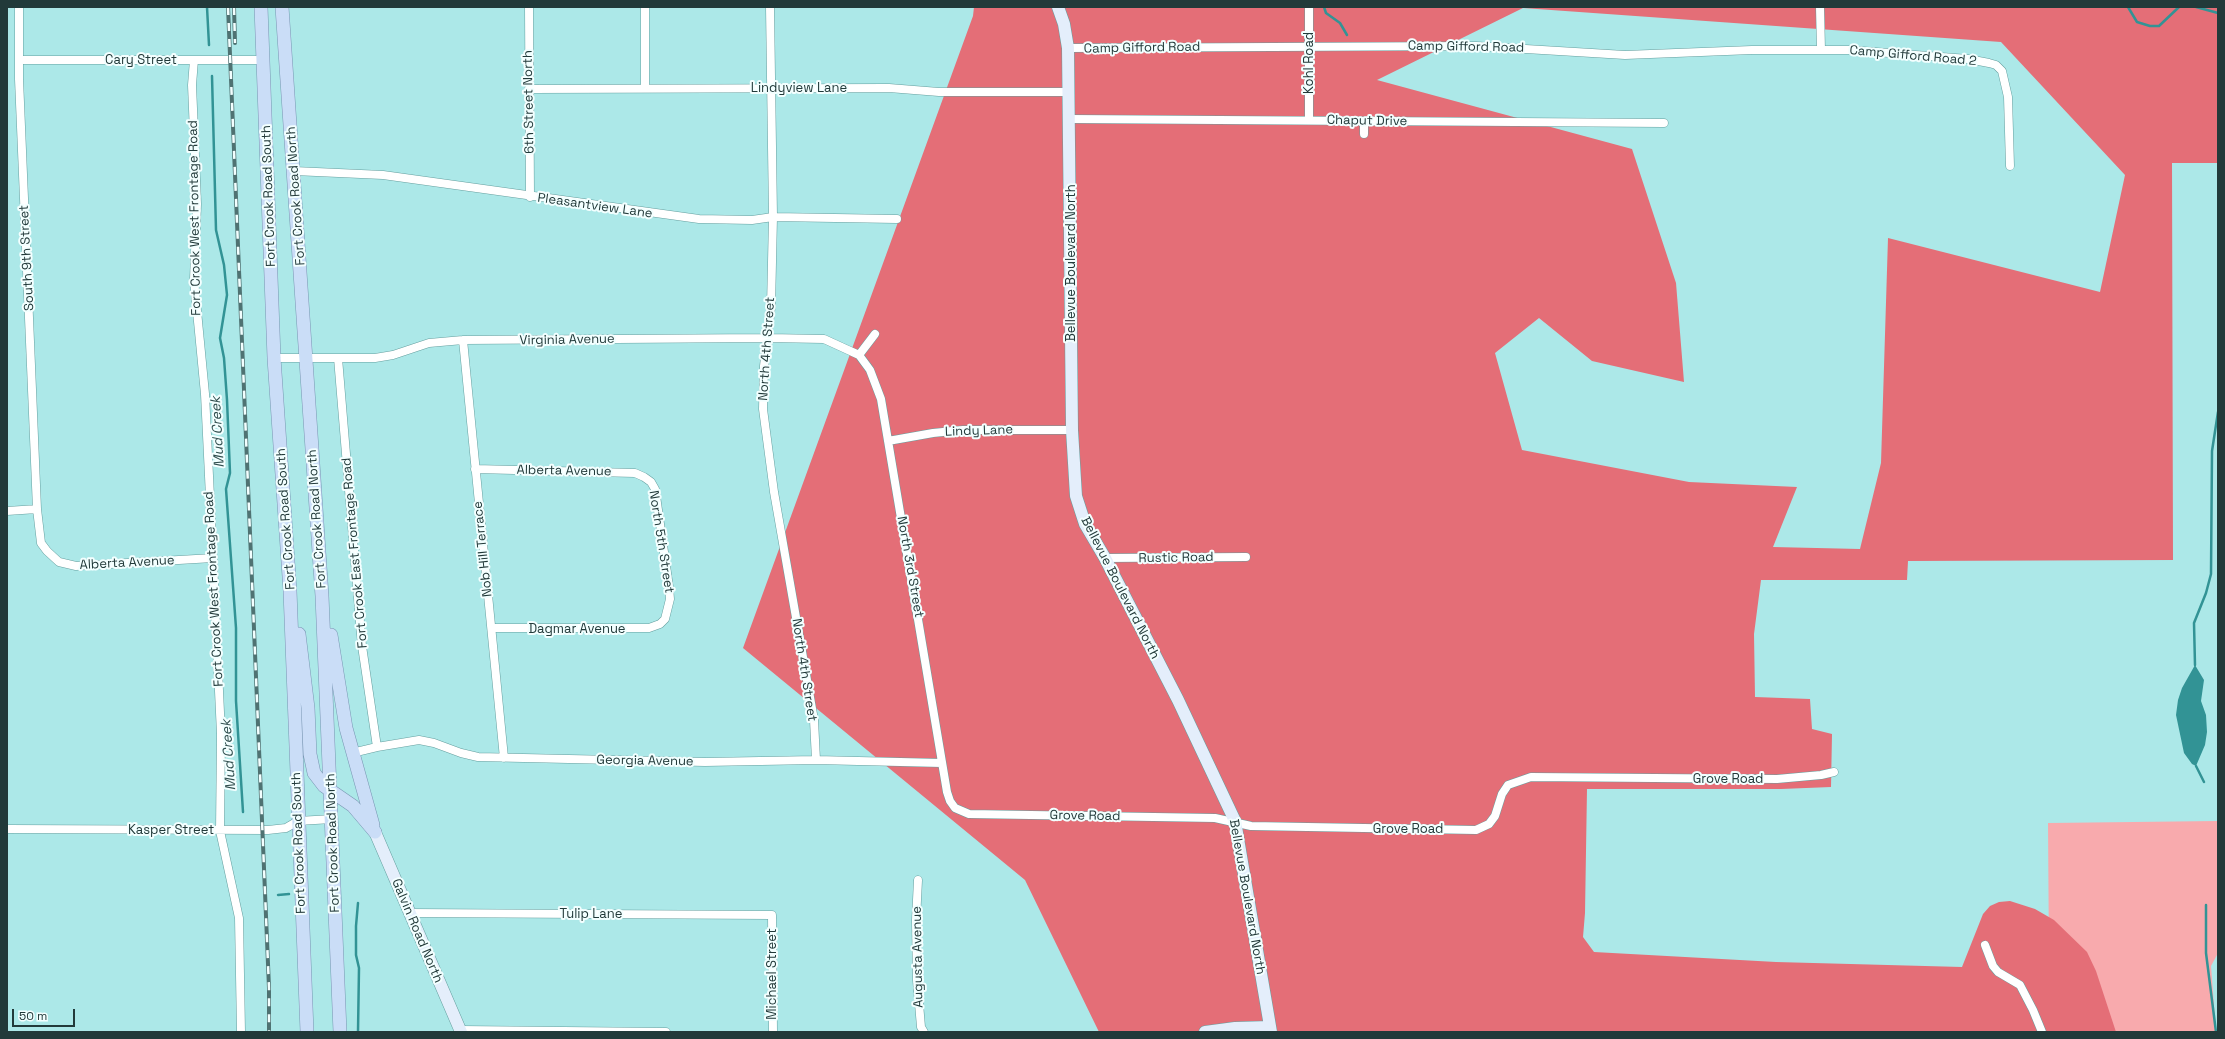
<!DOCTYPE html>
<html>
<head>
<meta charset="utf-8">
<style>
	body { margin:0 }
	#map { position:relative; width:2225px; height:1039px; overflow:hidden; background:#ace8e8; font-family:"Space Grotesk",sans-serif }
	canvas { display:block }
	.frame { position:absolute; inset:0; border:8px solid #223a3a; pointer-events:none }
	.scale { position:absolute; left:12px; top:1009px; width:63px; height:18px; box-sizing:border-box; border:2px solid #223a3a; border-top:0; padding-left:5px; font-size:12px; line-height:14px; white-space:nowrap; color:#223a3a; -webkit-text-stroke:3px #f3ffff; paint-order:stroke }
</style>
</head>
<body>
<div id="map">
<canvas width="2225" height="1039"></canvas>
<div class="frame"></div>
<div class="scale">50 m</div>
</div>
<script>
const ctx = document.querySelector('canvas').getContext('2d');
ctx.lineJoin = 'round';
function fill(path, color) {
  ctx.fillStyle = color;
  ctx.fill(path, 'evenodd');
}
function poly(rows) {
  const path = new Path2D();
  for (const r of rows) {
    path.moveTo(r[0], r[1]);
    for (let i = 2; i < r.length; i += 2) path.lineTo(r[i], r[i + 1]);
  }
  return path;
}
function trace(path, color, width, dash) {
  ctx.strokeStyle = color;
  ctx.lineWidth = width;
  ctx.lineCap = dash ? 'butt' : 'round';
  ctx.setLineDash(dash || []);
  ctx.stroke(path);
}
function write(font, color, halo, rows, align = 'center') {
  ctx.font = font + ' "Space Grotesk",sans-serif';
  ctx.lineWidth = 4;
  ctx.setLineDash([]);
  ctx.textBaseline = 'middle';
  ctx.strokeStyle = halo;
  ctx.fillStyle = color;
  for (const [text, x, y, turn = 0] of rows) {
    ctx.save();
    ctx.translate(x, y);
    ctx.rotate((+turn || 0) * Math.PI / 180);
    ctx.textAlign = isNaN(turn) ? turn : align;
    if (halo) ctx.strokeText(text, 0, 0);
    ctx.fillText(text, 0, 0);
    ctx.restore();
  }
}
const green = poly([
	[2218,821,2218,953,2211,966,2216,1032,2101,1032,2049,963,2048,823]
]);
const forest = poly([
	[974,7,2218,7,2218,163,2172,163,2173,560,1908,561,1907,580,1761,580,1754,634,1755,697,1810,699,1812,729,1832,734,1831,787,1781,789,1587,789,1585,913,1583,937,1594,952,1776,962,1962,967,1983,914,1990,906,1999,902,2010,901,2035,909,2054,920,2087,952,2096,971,2116,1032,1099,1032,1025,880,743,648,973,16],
	[1523,8,2001,42,2125,175,2100,292,1888,238,1881,463,1860,549,1773,547,1797,487,1689,482,1522,450,1495,353,1539,318,1592,361,1684,382,1676,283,1632,149,1377,80]
]);
const water = poly([
	[2195,665,2204,680,2201,701,2206,715,2207,732,2205,745,2196,766,2192,764,2184,753,2176,715,2178,700,2182,688]
]);
const stream = poly([
	[207,7,209,45],
	[1324,7,1326,13,1340,23,1347,35],
	[2128,7,2137,22,2150,26,2159,26,2179,7],
	[2196,7,2218,13],
	[212,76,216,230,224,265,227,295,220,338,224,358,227,400,230,473,226,489,236,628,236,701,243,812],
	[2195,665,2194,623,2206,593,2211,574,2212,451,2218,412],
	[2196,766,2204,782],
	[278,895,289,894],
	[358,903,356,926,356,955,359,968,358,1032],
	[2206,905,2206,953,2216,1032]
]);
const street = poly([
	[19,7,19,79,37,509,41,543,47,551,59,562,76,566,213,558],
	[529,7,530,197],
	[645,7,645,88],
	[770,7,773,217,771,307,764,366,763,409,774,492,814,720,816,760],
	[1820,7,1821,50],
	[1068,48,1476,46,1625,55,1752,50,1849,50,1968,59,1989,63,1996,65,2002,71,2008,97,2010,166],
	[19,60,264,60],
	[194,60,192,85,197,204,194,280,205,394,209,476,221,734,220,831,239,918,241,1032],
	[529,89,889,88,939,92,1069,92],
	[1070,119,1664,123],
	[1309,120,1309,7],
	[1364,122,1364,134],
	[294,171,383,175,699,219,752,220,773,217,897,219],
	[875,334,859,355,870,370,881,399,947,792,950,801,955,808,969,814,1215,818,1251,826,1476,830,1489,824,1495,816,1502,794,1508,785,1531,777,1777,779,1821,775,1834,772],
	[463,340,504,758],
	[274,358,375,358,393,355,429,343,463,340,768,338,824,339,859,355],
	[338,358,362,646,377,747],
	[888,441,933,433,963,430,1072,430],
	[475,469,635,473,644,477,651,482,655,489,669,587,670,599,665,619,660,624,649,628,492,628],
	[7,511,37,509],
	[1105,558,1246,557],
	[352,753,377,747,419,740,434,743,461,753,478,757,705,762,816,760,942,763],
	[7,829,268,830,286,828,298,821,332,819],
	[918,880,916,920,917,980,921,1027,924,1032],
	[410,913,772,915,773,1032],
	[1985,945,1993,966,1998,972,2020,985,2033,1010,2042,1032],
	[460,1030,666,1032]
]);
const secondary = poly([
	[1058,7,1064,24,1068,48,1072,430,1076,496,1085,524,1105,558,1178,700,1235,821,1271,1032],
	[375,832,461,1032],
	[1205,1032,1235,1028,1270,1027]
]);
const primary = poly([
	[261,7,274,358,290,591,307,1032],
	[282,7,322,596,340,1032],
	[299,634,308,708,310,754,314,773,324,786,353,806,375,832],
	[331,635,346,728,373,825]
]);
const rail = poly([
	[228,7,269,988,269,1032],
	[234,7,235,43]
]);
const streetNames = [
	["Camp Gifford Road",1466,47,1],
	["Camp Gifford Road",1142,48,-1],
	["Camp Gifford Road 2",1913,56,5],
	["Cary Street",141,60],
	["Kohl Road",1309,63,-90],
	["Lindyview Lane",799,88],
	["6th Street North",529,102,-91],
	["Chaput Drive",1367,121,1],
	["Fort Crook Road South",269,196,-92],
	["Fort Crook Road North",296,196,-94],
	["Pleasantview Lane",595,206,8],
	["Fort Crook West Frontage Road",195,218,-91],
	["South 9th Street",27,258,-93],
	["Bellevue Boulevard North",1071,263,-90],
	["Virginia Avenue",567,340,-1],
	["North 4th Street",767,349,-86],
	["Lindy Lane",979,431,-2],
	["Alberta Avenue",564,471,1],
	["Fort Crook Road South",286,519,-94],
	["Fort Crook Road North",317,519,-94],
	["North 5th Street",661,542,81],
	["Nob Hill Terrace",483,549,-96],
	["Fort Crook East Frontage Road",355,553,-95],
	["Rustic Road",1176,558,-1],
	["Alberta Avenue",127,563,-3],
	["North 3rd Street",910,567,80],
	["Bellevue Boulevard North",1120,588,63],
	["Fort Crook West Frontage Road",214,589,-93],
	["Dagmar Avenue",577,629],
	["North 4th Street",804,670,81],
	["Georgia Avenue",645,761,1],
	["Grove Road",1728,779],
	["Grove Road",1085,816,1],
	["Grove Road",1408,829],
	["Kasper Street",171,830],
	["Fort Crook Road South",299,843,-92],
	["Fort Crook Road North",333,843,-92],
	["Bellevue Boulevard North",1247,897,80],
	["Tulip Lane",591,914],
	["Galvin Road North",417,931,67],
	["Augusta Avenue",918,957,-91],
	["Michael Street",772,974,-90]
];
const waterNames = [
	["Mud Creek",218,432,-93],
	["Mud Creek",229,755,-94]
];
fill(green, '#f8aaad');
fill(forest, '#e46e77');
fill(water, '#329395');
trace(stream, '#329395', 2.5);
trace(street, '#659f9f', 9);
trace(secondary, '#659f9f', 13);
trace(primary, '#7895b2', 14);
trace(street, '#fff', 8);
trace(secondary, '#e4eefb', 12);
trace(primary, '#caddf7', 13);
trace(rail, '#4f7272', 4);
trace(rail, '#f3ffff', 2.5, [8]);
write('13px', '#223a3a', '#f3ffff', streetNames);
write('italic 14px', '#314f4f', '#f3ffff', waterNames);
</script>
</body>
</html>
